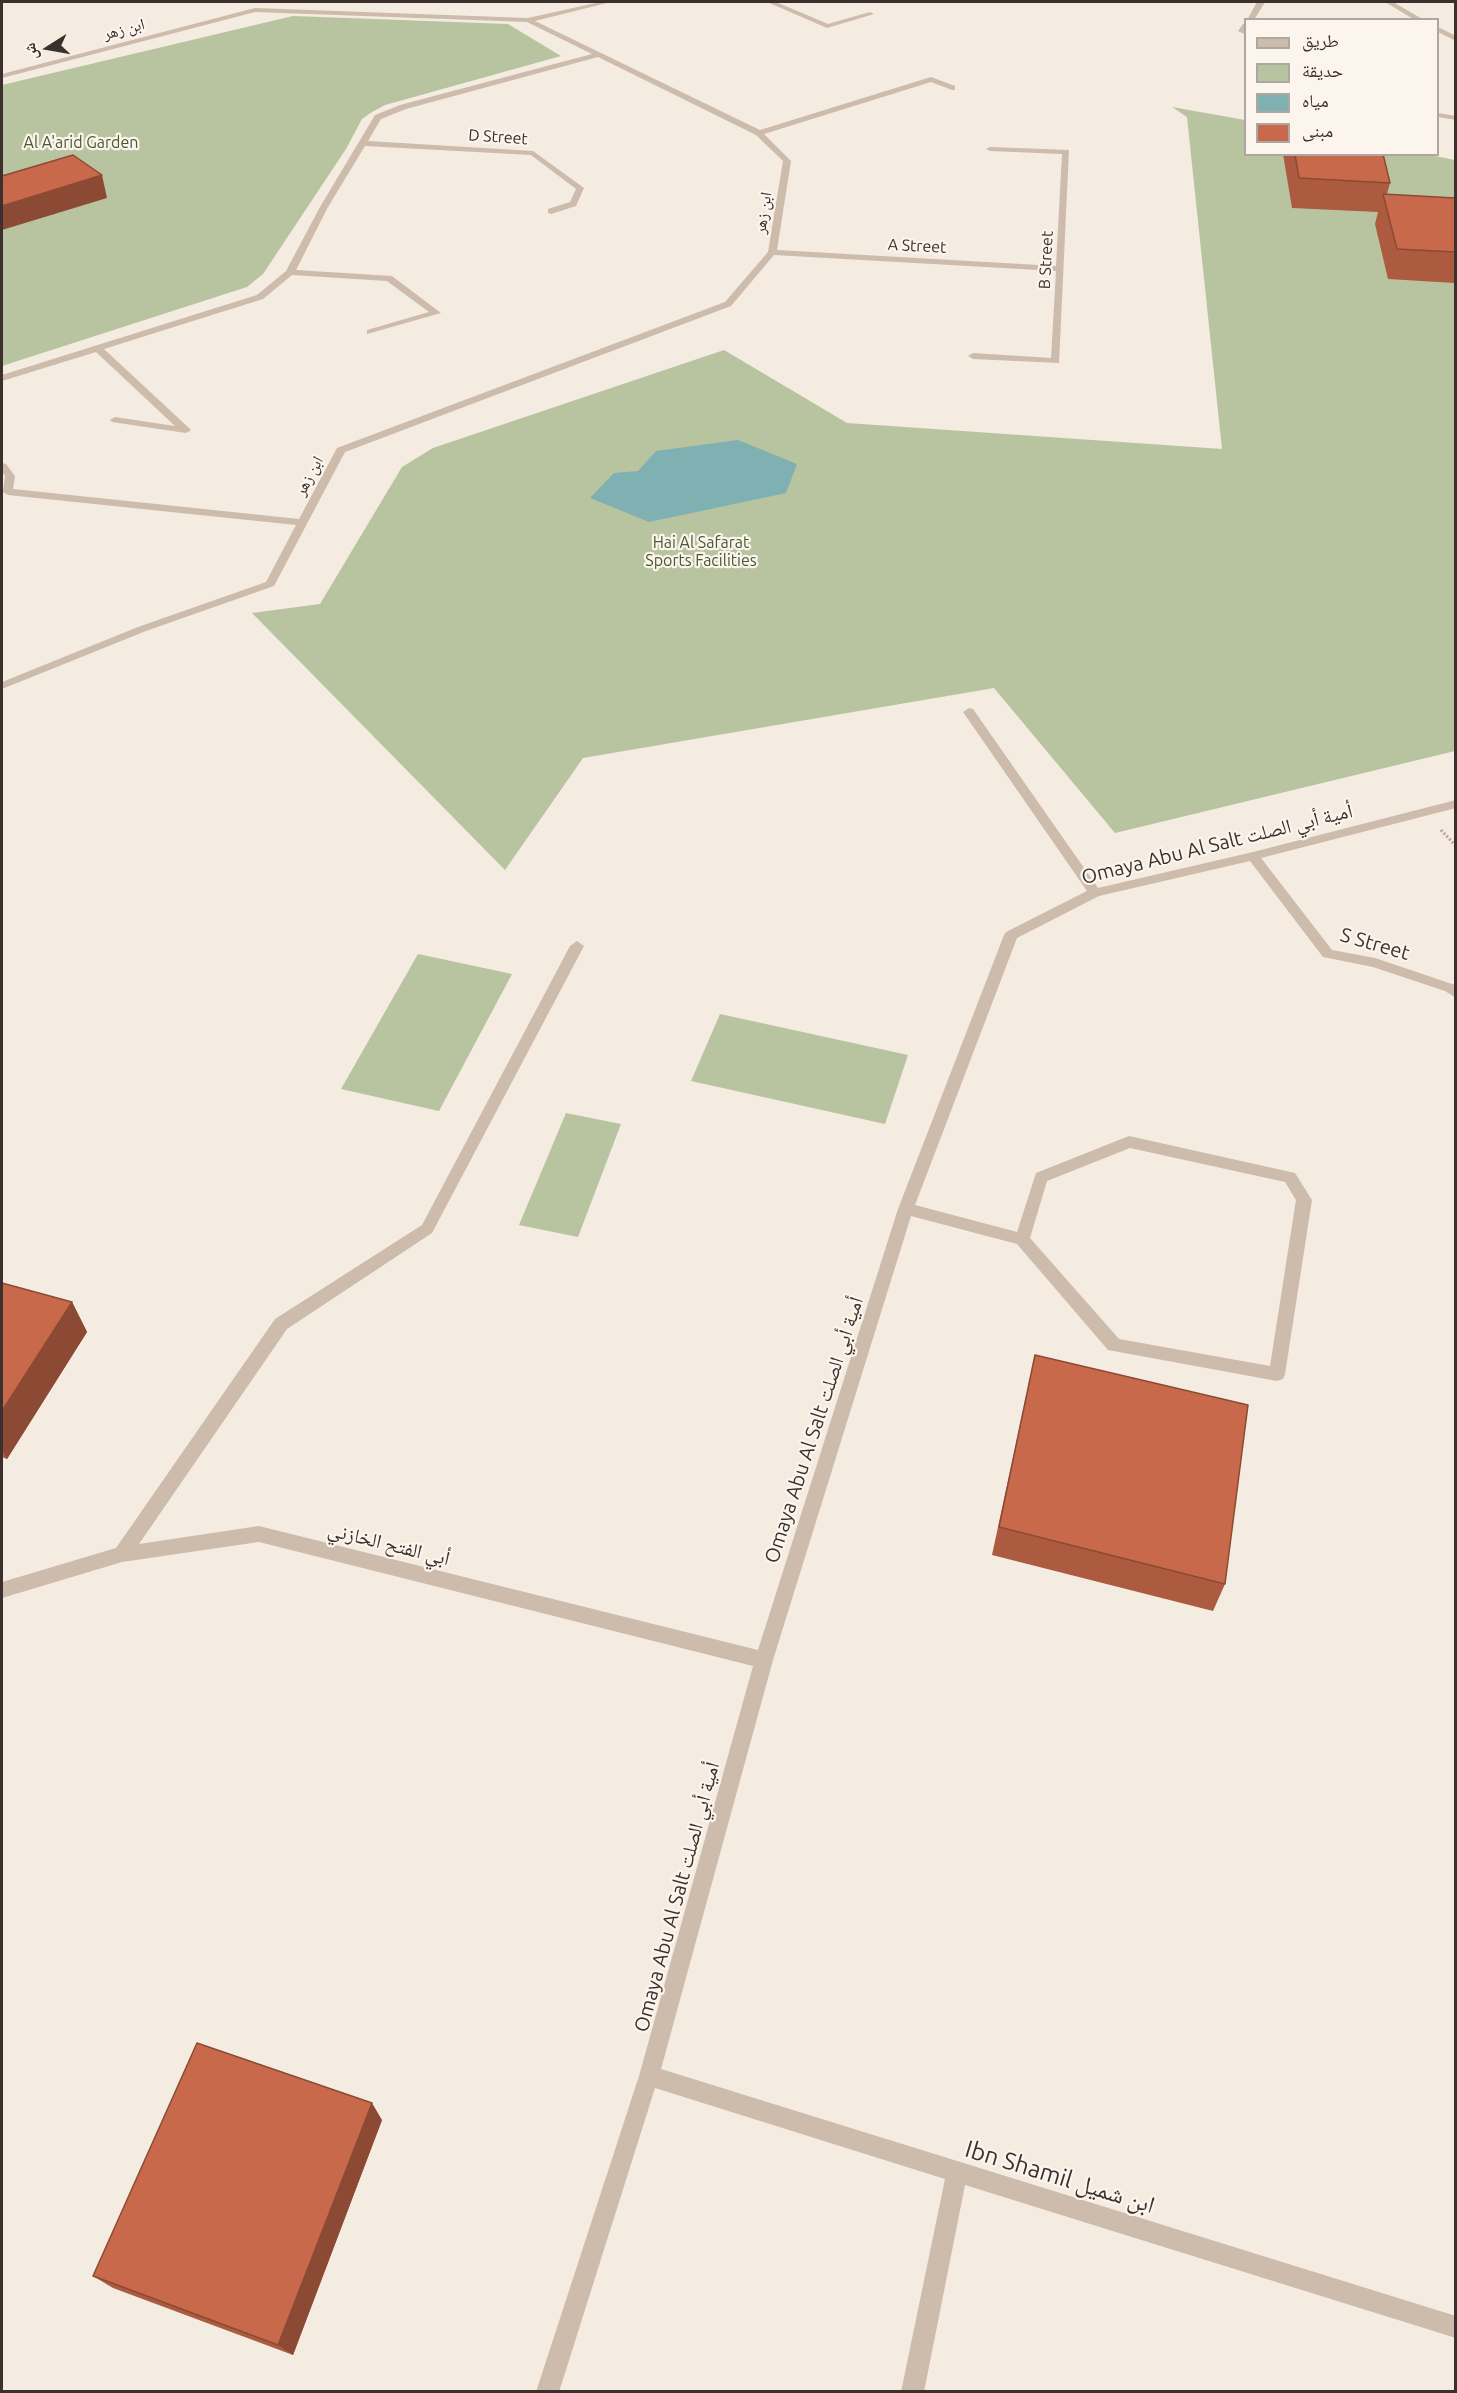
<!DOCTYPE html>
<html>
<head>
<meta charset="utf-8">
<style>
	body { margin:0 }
	#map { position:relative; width:1457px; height:2393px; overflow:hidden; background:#f4ebe1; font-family:Ubuntu,"Noto Naskh Arabic",sans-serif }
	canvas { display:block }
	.frame { position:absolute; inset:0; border:3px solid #3b302b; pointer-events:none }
	.legend { position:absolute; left:1244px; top:18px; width:195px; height:138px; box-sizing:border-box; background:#fbf5ee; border:2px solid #aea6a0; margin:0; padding:8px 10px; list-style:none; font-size:18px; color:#3b302b }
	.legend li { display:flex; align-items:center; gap:12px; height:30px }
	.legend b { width:30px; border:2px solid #aea6a0 }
	.north { position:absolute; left:18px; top:18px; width:60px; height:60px; -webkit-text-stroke:4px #fbf5ee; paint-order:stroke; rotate:259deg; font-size:16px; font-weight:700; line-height:24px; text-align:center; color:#3b302b }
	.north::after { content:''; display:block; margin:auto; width:21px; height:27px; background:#3b302b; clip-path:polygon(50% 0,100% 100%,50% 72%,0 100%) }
</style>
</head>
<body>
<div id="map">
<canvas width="1457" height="2393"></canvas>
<div class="frame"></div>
<ul class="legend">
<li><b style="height:8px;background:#cdbbac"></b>طريق</li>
<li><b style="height:16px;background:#b8c4a0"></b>حديقة</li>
<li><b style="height:16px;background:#7fb0b2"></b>مياه</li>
<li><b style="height:16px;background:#c8694b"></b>مبنى</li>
</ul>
<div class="north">ش</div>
</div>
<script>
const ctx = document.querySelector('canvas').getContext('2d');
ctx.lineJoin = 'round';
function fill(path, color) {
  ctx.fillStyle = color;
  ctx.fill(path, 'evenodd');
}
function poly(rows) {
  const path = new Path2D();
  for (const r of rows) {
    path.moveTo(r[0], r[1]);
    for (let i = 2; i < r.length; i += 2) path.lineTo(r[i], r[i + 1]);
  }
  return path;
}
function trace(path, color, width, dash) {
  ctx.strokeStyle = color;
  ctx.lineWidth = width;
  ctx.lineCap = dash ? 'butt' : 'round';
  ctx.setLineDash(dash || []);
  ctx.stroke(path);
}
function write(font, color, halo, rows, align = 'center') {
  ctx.font = font + ' Ubuntu,"Noto Naskh Arabic",sans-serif';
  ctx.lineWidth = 4.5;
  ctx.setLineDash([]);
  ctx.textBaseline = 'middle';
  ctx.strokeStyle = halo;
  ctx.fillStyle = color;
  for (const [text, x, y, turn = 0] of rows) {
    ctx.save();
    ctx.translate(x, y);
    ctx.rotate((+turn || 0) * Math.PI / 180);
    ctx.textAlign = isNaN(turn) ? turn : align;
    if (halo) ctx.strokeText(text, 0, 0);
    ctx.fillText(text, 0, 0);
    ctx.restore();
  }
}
const green = poly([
	[293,16,508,24,561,56,385,105,372,112,362,119,346,149,263,274,247,287,2,366,2,85],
	[1172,107,1245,120,1246,154,1425,154,1455,160,1455,751,1115,833,994,688,583,758,505,870,252,613,320,604,402,467,433,448,724,350,847,423,1222,449,1187,117],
	[418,954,512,974,439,1111,341,1089],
	[720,1014,908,1055,885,1124,691,1081],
	[566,1113,621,1124,578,1237,519,1225]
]);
const water = poly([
	[738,440,797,464,786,493,649,522,590,498,614,473,638,471,656,451]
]);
const path = poly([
	[1441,830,1456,846]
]);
const minor = poly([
	[600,2,611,2,535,21,760,130,931,77,955,86,955,90,952,90,931,82,764,134,791,161,777,250,1056,266,1062,154,990,151,986,149,990,147,1069,150,1059,363,973,359,968,356,973,353,1051,358,1056,271,774,255,731,306,345,452,274,586,146,631,2,689,2,682,138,627,266,582,296,525,8,495,3,492,5,476,2,472,2,463,6,464,15,476,13,489,299,519,337,448,725,302,768,252,783,161,756,135,598,57,406,109,381,119,368,141,533,151,584,188,576,206,551,214,548,213,548,209,570,202,576,189,531,155,365,146,328,207,296,270,392,276,441,313,367,334,367,330,429,312,387,281,292,275,263,299,104,349,189,428,191,430,186,433,112,422,110,420,115,417,175,426,96,352,2,381,2,375,257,295,286,271,320,207,375,115,400,105,592,54,527,22,255,12,2,78,2,74,255,8,528,18,600,2],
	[767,2,776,2,828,24,870,12,874,14,827,28,767,2],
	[1257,2,1265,2,1254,20,1247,20,1257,2],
	[1385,2,1393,2,1424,20,1415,20,1385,2],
	[1243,24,1246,24,1246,35,1238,31,1243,24],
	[1438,27,1456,36,1456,41,1438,32,1438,27],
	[1438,113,1456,116,1456,120,1438,117,1438,113],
	[969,708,973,709,1098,888,1253,852,1456,800,1456,808,1261,858,1332,950,1375,958,1455,985,1456,998,1445,991,1373,967,1323,957,1250,861,1099,896,1017,938,915,1205,1017,1232,1036,1173,1129,1136,1295,1173,1312,1200,1285,1374,1283,1379,1277,1381,1108,1350,1017,1244,911,1216,773,1660,661,2069,1456,2316,1456,2338,965,2185,924,2392,901,2392,945,2179,655,2088,559,2392,536,2392,639,2076,753,1666,259,1542,122,1562,2,1598,2,1582,116,1548,275,1319,422,1225,570,946,577,941,584,946,432,1233,287,1329,139,1544,259,1526,758,1650,898,1209,1004,935,1006,932,1087,891,963,712,969,708],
	[1130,1148,1285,1182,1296,1200,1270,1366,1119,1339,1030,1238,1047,1181,1130,1148]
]);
const wall = poly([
	[1283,154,1383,154,1390,183,1387,194,1455,198,1455,283,1388,279,1375,224,1378,212,1292,208],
	[2,1283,72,1302,87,1332,7,1459,2,1457],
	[1035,1355,1225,1584,1213,1611,992,1555],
	[382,2120,293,2355,113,2288,93,2276]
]);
const shadedWall = poly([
	[102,175,107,198,2,230,2,206],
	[72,1302,87,1332,7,1459,2,1449,2,1411],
	[372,2103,382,2120,293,2355,278,2345]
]);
const building = poly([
	[1295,154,1383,154,1390,183,1299,178,1295,154],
	[73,155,102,175,2,206,2,176,73,155],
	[1383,194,1455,198,1455,252,1397,249,1383,194],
	[2,1283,72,1302,2,1411,2,1283],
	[1035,1355,1248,1405,1225,1584,999,1527,1035,1355],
	[197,2043,372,2103,278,2345,93,2276,197,2043]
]);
const farStreetnames = [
	["ابن زهر",124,29,-15],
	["D Street",498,137,4],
	["ابن زهر",763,213,-81],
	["A Street",917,246,3],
	["B Street",1046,260,-87],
	["ابن زهر",309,476,-62]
];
const farParknames = [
	["Al A'arid Garden",81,143],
	["Hai Al Safarat",701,543],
	["Sports Facilities",701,561]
];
const streetNames = [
	["Omaya Abu Al Salt أمية أبي الصلت",1217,844,-14],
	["S Street",1375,944,16],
	["Omaya Abu Al Salt أمية أبي الصلت",814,1430,-72],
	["أبي الفتح الخازني",389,1544,14],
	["Omaya Abu Al Salt أمية أبي الصلت",677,1897,-75]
];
const nearStreetnames = [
	["Ibn Shamil ابن شميل",1060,2177,17]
];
fill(green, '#b8c4a0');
fill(water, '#7fb0b2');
trace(path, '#b9a596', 3, [2, 2]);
fill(minor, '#cdbbac');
fill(wall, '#ac5a40');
fill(shadedWall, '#8c4a34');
fill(building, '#c8694b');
trace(building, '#8c4a34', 1.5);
write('16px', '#3b302b', '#fbf5ee', farStreetnames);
write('16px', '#4a5a2e', '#fbf5ee', farParknames);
write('20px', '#3b302b', '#fbf5ee', streetNames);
write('24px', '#3b302b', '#fbf5ee', nearStreetnames);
</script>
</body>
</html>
